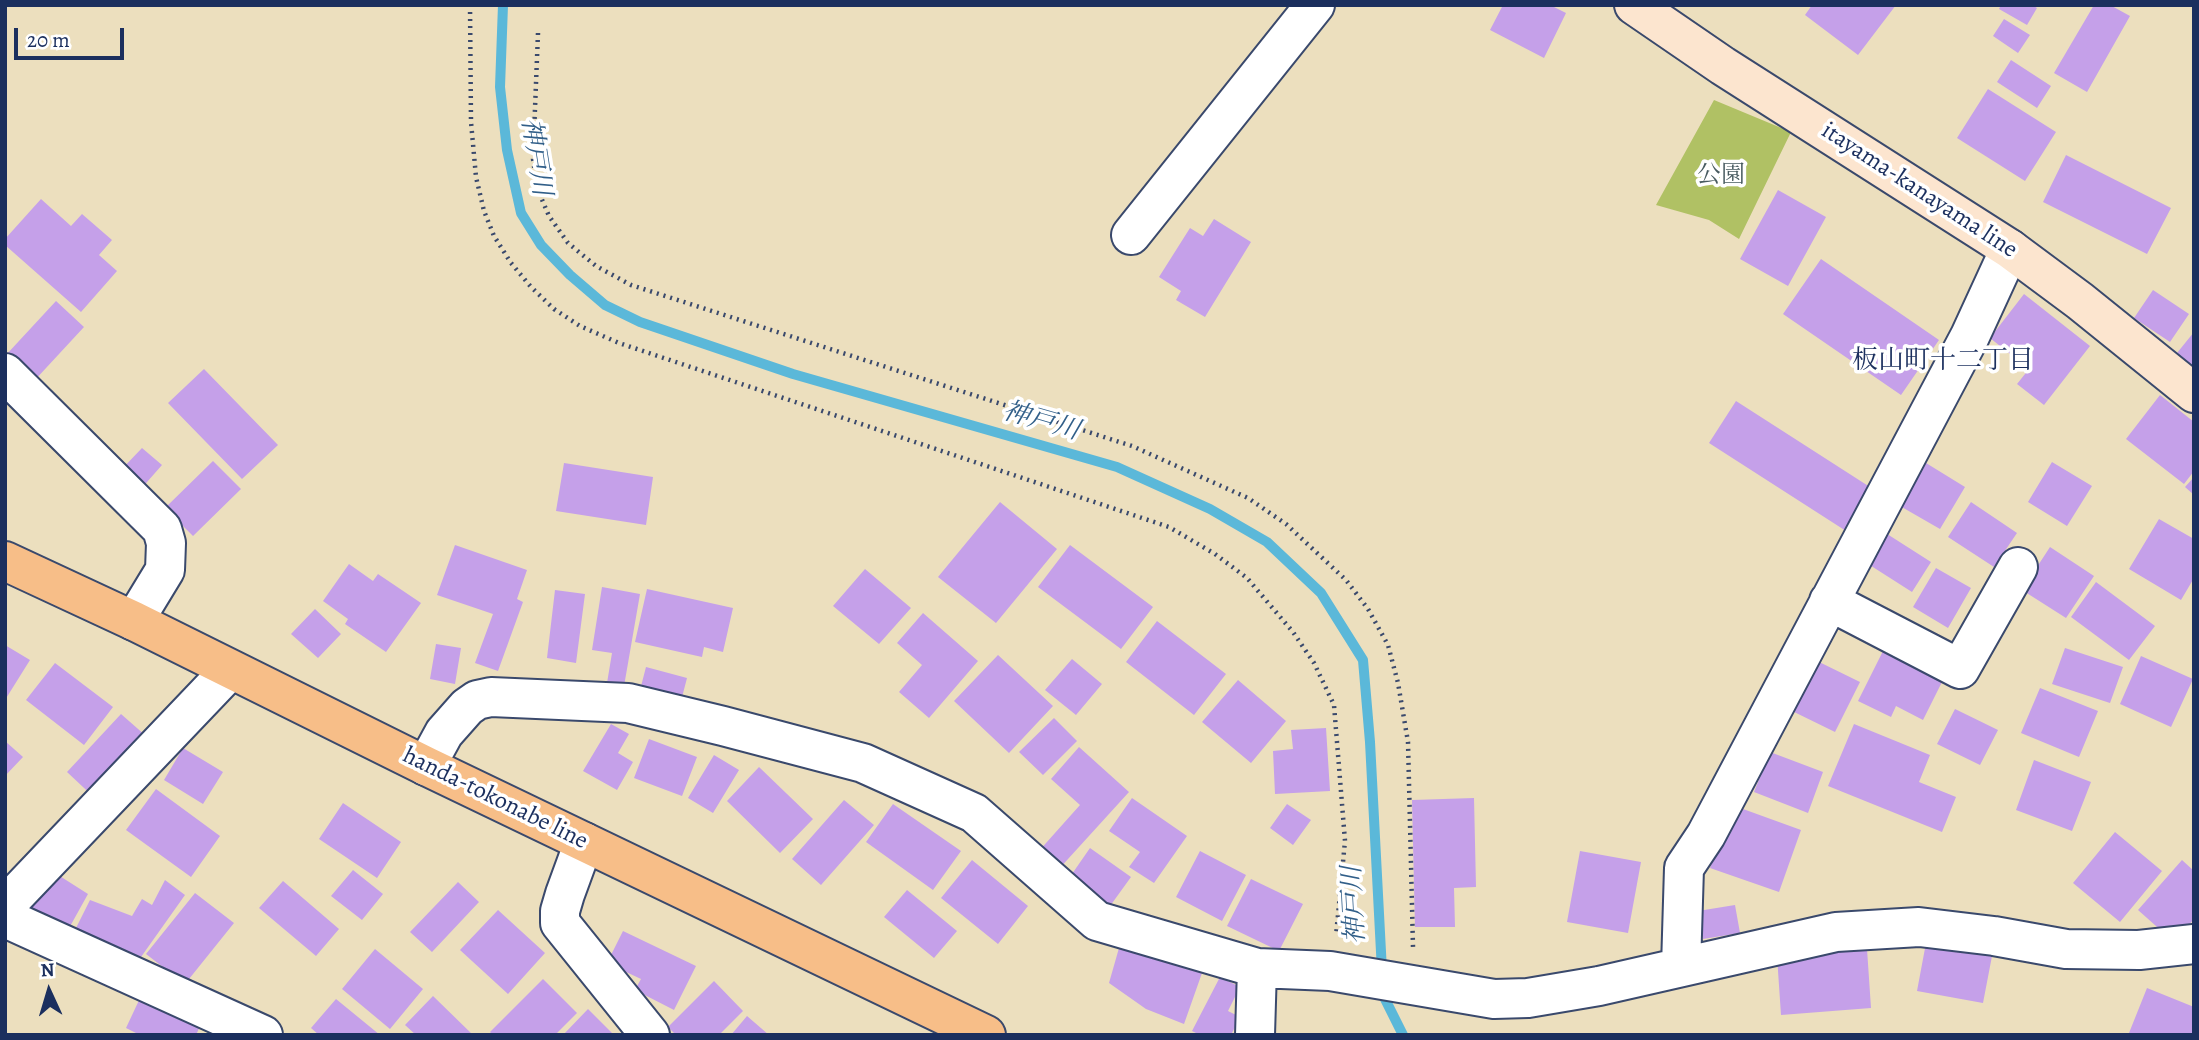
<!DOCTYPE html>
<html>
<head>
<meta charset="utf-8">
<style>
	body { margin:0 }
	#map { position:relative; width:2199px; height:1040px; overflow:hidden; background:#ecdfbe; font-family:Alegreya,serif }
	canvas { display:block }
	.frame { position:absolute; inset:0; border:7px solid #1b2f5e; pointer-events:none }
	.north { position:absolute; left:14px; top:956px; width:70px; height:70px; -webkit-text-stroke:5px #fff; paint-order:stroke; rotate:356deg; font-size:19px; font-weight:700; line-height:28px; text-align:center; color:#1b2f5e }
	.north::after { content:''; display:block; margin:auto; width:24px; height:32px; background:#1b2f5e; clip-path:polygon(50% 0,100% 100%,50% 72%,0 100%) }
	.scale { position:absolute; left:14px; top:28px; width:110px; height:32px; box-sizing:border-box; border:4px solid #1b2f5e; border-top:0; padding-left:9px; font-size:21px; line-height:24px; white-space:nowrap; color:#1b2f5e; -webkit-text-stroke:5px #fff; paint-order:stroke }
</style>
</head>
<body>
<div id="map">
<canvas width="2199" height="1040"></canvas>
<div class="frame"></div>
<div class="north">N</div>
<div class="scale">20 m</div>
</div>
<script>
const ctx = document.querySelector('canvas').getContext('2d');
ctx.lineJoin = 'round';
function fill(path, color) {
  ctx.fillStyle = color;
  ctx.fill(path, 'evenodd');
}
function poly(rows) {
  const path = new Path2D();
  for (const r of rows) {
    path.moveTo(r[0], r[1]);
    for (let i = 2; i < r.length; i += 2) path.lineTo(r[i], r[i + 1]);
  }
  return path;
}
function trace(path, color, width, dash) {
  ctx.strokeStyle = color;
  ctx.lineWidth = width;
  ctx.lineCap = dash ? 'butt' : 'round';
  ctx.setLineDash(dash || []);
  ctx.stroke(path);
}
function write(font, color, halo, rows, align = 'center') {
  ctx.font = font + ' Alegreya,"Noto Serif JP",serif';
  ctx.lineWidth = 7;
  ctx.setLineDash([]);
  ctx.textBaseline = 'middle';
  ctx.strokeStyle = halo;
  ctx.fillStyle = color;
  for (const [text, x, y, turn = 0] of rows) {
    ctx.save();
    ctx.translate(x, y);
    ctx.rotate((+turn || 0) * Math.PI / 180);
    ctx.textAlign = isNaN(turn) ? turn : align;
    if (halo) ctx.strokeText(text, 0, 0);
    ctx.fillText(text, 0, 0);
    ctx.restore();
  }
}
const green = poly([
	[1714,100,1791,132,1739,239,1709,220,1656,205]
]);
const stream = poly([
	[503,5,500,87,507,150,521,213,541,245,570,275,605,305,640,322,793,374,1117,467,1210,509,1267,542,1321,593,1363,660,1370,742,1382,971],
	[1383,988,1383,995,1403,1035]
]);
const building = poly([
	[1503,5,1550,5,1566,13,1544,58,1490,30],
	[1812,5,1896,5,1858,55,1805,15],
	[2001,5,2032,5,2037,8,2027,25,1999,9],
	[2094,5,2110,5,2130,16,2087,92,2054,73],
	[2004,19,2030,35,2018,53,1993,36],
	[2011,60,2051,86,2037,108,1997,82],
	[1988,89,2056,132,2025,181,1957,138],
	[2066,155,2171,208,2147,254,2043,202],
	[1778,190,1826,217,1788,286,1740,259],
	[41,199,71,226,82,214,112,240,99,255,117,271,81,312,5,245,5,239],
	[1214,219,1251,242,1205,317,1176,300,1181,291,1159,277,1190,228,1203,236],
	[1821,259,1939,340,1901,395,1783,314],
	[2153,290,2189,314,2170,342,2134,318],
	[2024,294,2090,346,2044,405,2017,384,2029,369,1990,338],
	[56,301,84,327,34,381,6,355],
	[2194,332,2194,367,2177,353],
	[204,369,278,445,242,479,168,403],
	[2160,395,2194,422,2194,471,2184,484,2126,439],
	[1736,401,1873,489,1846,531,1709,443],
	[142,448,162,465,140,490,120,471],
	[213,461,241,489,193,536,165,508],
	[2052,462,2092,486,2067,526,2028,502],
	[564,463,653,477,646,525,556,511],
	[1926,463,1965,487,1940,529,1900,506],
	[2194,477,2194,495,2185,487],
	[1000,502,1057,549,996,623,938,577],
	[1971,502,2017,533,1994,567,1948,537],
	[2159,519,2194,539,2194,578,2181,600,2129,569],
	[1884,532,1931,562,1912,592,1865,562],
	[455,545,527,570,517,599,523,602,498,671,475,663,493,614,437,595],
	[1070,545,1153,607,1121,649,1038,587],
	[2050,547,2094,576,2066,618,2022,590],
	[349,564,373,581,378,574,421,603,386,652,345,624,348,619,323,601],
	[1936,568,1971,588,1948,628,1913,607],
	[865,569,911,608,879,644,833,606],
	[2096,582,2155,626,2129,660,2071,617],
	[602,587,640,594,623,692,606,689,612,653,592,650],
	[647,589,733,608,723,652,704,647,702,657,635,642],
	[555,590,585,594,576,663,547,658],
	[315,609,341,634,318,658,291,634],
	[923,613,978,661,929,718,899,692,922,665,897,643],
	[1157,621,1226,674,1194,715,1126,662],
	[436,644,461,648,455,684,430,679],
	[5,645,30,660,5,700],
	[2065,648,2123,667,2110,703,2052,684],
	[1883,651,1943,680,1923,720,1896,706,1891,717,1858,701],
	[998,655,1053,706,1009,753,954,701],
	[2141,656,2193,679,2171,727,2120,704],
	[1072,659,1102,684,1076,715,1045,690],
	[1813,659,1860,682,1835,732,1788,709],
	[55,663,113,707,84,745,26,700],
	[646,667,687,678,680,705,639,694],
	[1238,680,1286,721,1251,763,1202,722],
	[2040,688,2098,711,2079,757,2021,733],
	[1955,709,1998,730,1980,765,1937,744],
	[121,714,154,743,99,802,67,772],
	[1054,718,1077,741,1043,775,1019,752],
	[611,724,629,734,618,753,633,762,617,790,583,771],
	[1854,724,1930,755,1919,782,1956,797,1942,832,1828,786],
	[1326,728,1330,791,1275,794,1273,751,1293,749,1291,730],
	[649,739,697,757,682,796,634,778],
	[5,741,23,757,5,776],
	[1079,747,1129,792,1058,870,1038,852,1080,805,1051,779],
	[183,748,223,772,203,804,164,780],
	[1770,752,1823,772,1808,813,1754,792],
	[714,755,739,770,713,813,688,798],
	[2034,760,2091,782,2072,831,2016,810],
	[759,767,813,819,780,853,727,801],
	[156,789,220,836,191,877,126,830],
	[1132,798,1187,836,1154,883,1129,867,1140,852,1109,831],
	[1474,798,1476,887,1454,888,1455,927,1415,927,1412,800],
	[844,800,874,825,821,885,792,859],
	[343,803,401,842,377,878,319,839],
	[893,804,961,851,933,890,866,842],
	[1287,804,1311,820,1293,845,1270,828],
	[1732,805,1801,830,1779,892,1710,868],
	[2115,832,2162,871,2120,922,2073,883],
	[1090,848,1131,877,1105,913,1065,884],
	[1200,851,1246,875,1222,921,1176,897],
	[1580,851,1641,862,1628,933,1567,922],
	[972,860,1028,906,998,944,941,898],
	[2182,860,2194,871,2194,919,2174,942,2138,910],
	[353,870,383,894,362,920,331,896],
	[55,873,88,894,68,930,24,905],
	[1251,879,1303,904,1279,951,1227,926],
	[165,880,185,895,141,957,76,928,90,900,132,916,142,899,152,905],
	[283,881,339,929,316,956,259,908],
	[458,882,479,902,432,952,410,932],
	[907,890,957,931,934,958,884,917],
	[195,893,234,923,185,984,146,954],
	[1735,905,1740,933,1703,939,1698,911],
	[498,910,545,953,508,994,460,950],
	[623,931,696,966,674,1010,635,990,641,979,607,963],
	[1926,943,1992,956,1983,1003,1917,991],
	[1119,948,1162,954,1202,973,1184,1024,1146,1009,1109,983],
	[375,949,423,989,390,1029,342,989],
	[1867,949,1871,1008,1781,1015,1777,956],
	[1220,977,1240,987,1228,1011,1240,1017,1231,1035,1200,1035,1192,1031],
	[543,979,577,1013,555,1035,493,1035,490,1032],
	[714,981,743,1011,719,1035,676,1035,668,1027],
	[2147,988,2194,1007,2194,1035,2129,1033],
	[141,996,201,1024,196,1035,140,1035,126,1028],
	[433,996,473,1035,416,1035,405,1025],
	[336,999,380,1035,319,1035,311,1028],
	[588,1009,614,1035,563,1035],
	[747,1016,769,1035,731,1035]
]);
const path = poly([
	[470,5,471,122,476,177,484,211,494,236,511,263,531,287,554,309,580,326,619,343,1169,527,1215,554,1247,578,1293,632,1314,663,1334,705,1345,841,1336,936],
	[538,33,533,159,537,188,549,216,568,243,596,266,631,285,1132,446,1248,498,1286,524,1346,580,1368,609,1388,645,1398,683,1408,742,1413,947]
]);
const minor = poly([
	[1131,235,1315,5],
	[5,373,162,529,166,543,165,570,134,621],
	[1829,601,1960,669,2018,567],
	[426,766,444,733,467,707,477,700,491,697,628,703,723,726,863,763,974,813,1097,921,1257,968,1330,971,1494,999,1528,998,1599,986,1836,932,1919,927,1994,936,2066,949,2139,950,2194,944],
	[584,842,565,894,560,911,560,923,650,1035],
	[5,906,230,670],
	[5,918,263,1035],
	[1681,967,1684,868,1706,835,1970,336,2010,249],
	[1255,1035,1257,968]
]);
const secondary = poly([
	[1634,5,1723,66,2010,249,2080,301,2194,393]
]);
const primary = poly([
	[5,561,134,621,426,766,986,1035]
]);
const parkNames = [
	["公園",1721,176]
];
const streetNames = [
	["itayama-kanayama line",1919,191,33],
	["handa-tokonabe line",495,799,26]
];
const waterNames = [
	["神戸川",535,157,81],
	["神戸川",1041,422,16],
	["神戸川",1355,905,-93]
];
const neighbourhoodNames = [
	["板山町十二丁目",1943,362]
];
fill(green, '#b0c164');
trace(stream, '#5bb8d9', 10);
fill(building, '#c5a0e9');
trace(minor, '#3a496c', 42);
trace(secondary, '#3a496c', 42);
trace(primary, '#3a496c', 42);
trace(path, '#3a496c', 4.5, [2, 5]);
trace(minor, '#fff', 38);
trace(secondary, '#fce5cf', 38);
trace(primary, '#f7be88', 38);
write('24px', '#485b60', '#fff', parkNames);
write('24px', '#1b2f5e', '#fff', streetNames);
write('italic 26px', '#315f89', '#fff', waterNames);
write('26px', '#1b2f5e', '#fff', neighbourhoodNames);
</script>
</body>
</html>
